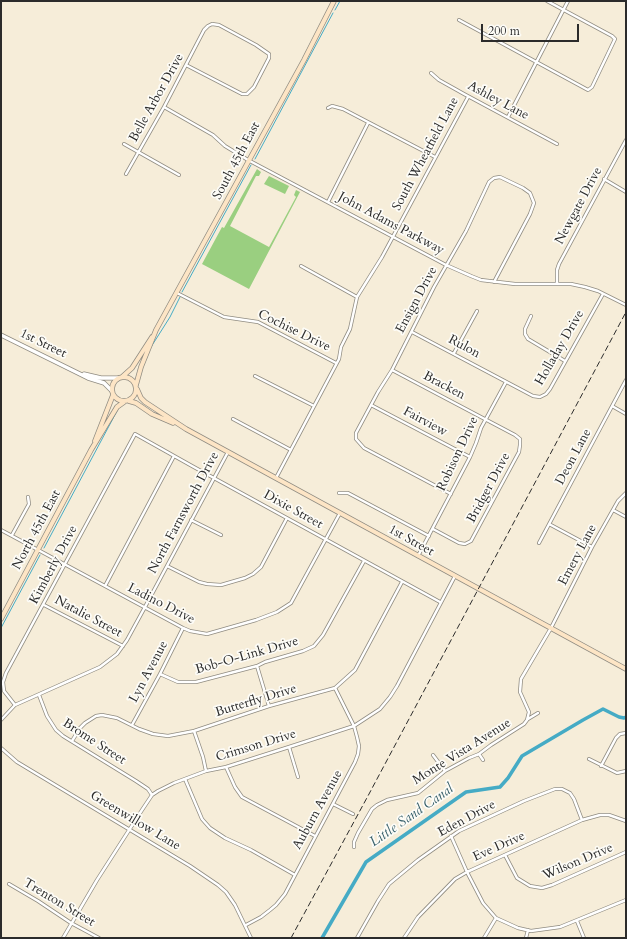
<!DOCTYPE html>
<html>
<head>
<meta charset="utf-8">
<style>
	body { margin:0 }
	#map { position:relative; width:627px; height:939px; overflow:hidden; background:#f6edd9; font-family:Cardo,serif }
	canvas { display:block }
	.frame { position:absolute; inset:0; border:2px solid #2b2b2b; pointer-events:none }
	.scale { position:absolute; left:481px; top:24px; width:98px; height:18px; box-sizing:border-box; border:2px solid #2b2b2b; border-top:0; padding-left:5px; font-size:12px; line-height:14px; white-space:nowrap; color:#2b2b2b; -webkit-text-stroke:3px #fdfcf7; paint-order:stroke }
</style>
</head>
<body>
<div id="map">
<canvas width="627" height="939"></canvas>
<div class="frame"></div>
<div class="scale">200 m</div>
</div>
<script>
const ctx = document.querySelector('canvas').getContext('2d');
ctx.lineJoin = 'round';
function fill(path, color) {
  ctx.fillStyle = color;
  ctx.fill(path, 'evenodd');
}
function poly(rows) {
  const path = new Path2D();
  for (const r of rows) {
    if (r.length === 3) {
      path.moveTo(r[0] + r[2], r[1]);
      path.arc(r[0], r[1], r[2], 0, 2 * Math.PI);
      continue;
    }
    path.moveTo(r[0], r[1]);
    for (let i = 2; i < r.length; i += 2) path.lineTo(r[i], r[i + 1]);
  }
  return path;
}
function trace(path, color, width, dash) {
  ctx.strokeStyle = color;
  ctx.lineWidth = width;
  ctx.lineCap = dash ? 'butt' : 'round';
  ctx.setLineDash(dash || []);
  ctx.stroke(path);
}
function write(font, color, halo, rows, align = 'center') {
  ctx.font = font + ' Cardo,serif';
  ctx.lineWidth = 3.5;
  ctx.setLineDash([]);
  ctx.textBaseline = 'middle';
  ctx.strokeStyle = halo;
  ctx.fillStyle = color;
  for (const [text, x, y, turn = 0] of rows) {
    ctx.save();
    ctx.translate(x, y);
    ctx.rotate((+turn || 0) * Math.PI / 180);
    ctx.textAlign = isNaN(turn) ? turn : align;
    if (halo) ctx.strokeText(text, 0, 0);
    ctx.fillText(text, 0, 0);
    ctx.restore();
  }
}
const green = poly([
	[257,169,261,172,259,176,256,176,230,226,269,247,296,197,294,195,296,190,300,192,249,289,202,264,222,227,224,228],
	[269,176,289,186,285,194,264,184]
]);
const stream = poly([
	[335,10,340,1],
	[255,159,333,13],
	[182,292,251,165],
	[151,347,170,317,180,297],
	[44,548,117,411],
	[1,628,40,555]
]);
const canal = poly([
	[322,938,366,862,466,792,500,787,508,778,522,756,583,720,603,709,619,717,624,718,626,717]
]);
const minor = poly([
	[459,20,588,90,592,87,615,39,612,36,547,1],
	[431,73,439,80,464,94,557,144],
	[164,107,213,135,225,146,248,160,446,265,471,276,481,280,515,284,571,284,585,287,598,291,626,305],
	[328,108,332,106,343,109,435,157],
	[508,117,568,1],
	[124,144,179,175],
	[126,174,164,107,204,30,208,26,212,24,219,25,256,45,269,54,269,58,254,87,247,94,242,94,186,65],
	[604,179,626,192],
	[328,202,368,123],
	[301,266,357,297],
	[557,284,557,270,559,264,626,140],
	[177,293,224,317,258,322,336,363],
	[531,316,525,329,525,334,528,339,565,361],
	[412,332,533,396,540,397,546,394,550,389,603,294],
	[454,353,477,311],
	[392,370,515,435,520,439,520,445,519,452,471,541,465,544,459,543,433,529],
	[255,376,314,406],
	[371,405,470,457],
	[612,406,626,414],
	[233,419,291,450],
	[276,478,339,359,341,347,350,329,357,297,382,257,468,97],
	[339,493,348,493,429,536],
	[451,494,364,448,356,439,356,433,378,392,392,370,434,287,466,231,489,182,494,178,500,177,523,188,530,193,534,203,530,214,494,282],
	[613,510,626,517],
	[191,520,221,535],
	[549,524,592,547],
	[1,530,183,628,190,631,207,634,256,620,277,612,291,603,340,513],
	[12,535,29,504,28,497],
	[539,543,626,380],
	[418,556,470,457,476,443,481,428,506,382],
	[167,566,199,582,207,584,221,585,245,578,253,574,261,567,287,518],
	[105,586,174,456],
	[44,605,123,646],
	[257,666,269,706],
	[160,674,178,682,196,682,257,666,265,662,303,651,314,646,323,635,364,561],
	[39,695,47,716,56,730,63,736,136,781,148,789,152,795],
	[15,705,4,691,3,682,6,673,135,434,192,466,440,602],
	[528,719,538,713],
	[1,720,15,705,100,667,117,654,127,640,145,607,228,452],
	[132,725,160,674,183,628],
	[194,731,203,757,206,771],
	[72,741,80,728,85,723,96,716,102,715,117,718,139,729,153,734,168,736,194,731,269,706,335,688,355,670,402,582],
	[289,747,298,777],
	[1,748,17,762,190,866,218,885,226,892,235,905,251,938],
	[479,754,483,760],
	[433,755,445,771],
	[589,759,617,773,626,771],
	[601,766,616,738,620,734,626,733],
	[226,767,235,787,242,797,315,836],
	[185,779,202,819,210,828,225,838,251,850,295,875],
	[333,804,353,814],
	[451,836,467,872,483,903,496,918,518,928,531,931,560,927,626,900],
	[354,847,354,842,358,833,372,809,377,805,387,800,418,793,445,771,469,758,479,754,491,745,524,724,527,720,529,712,520,692,521,679,551,628,592,547,618,501,626,493],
	[505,855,517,878,530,886,542,888,552,885,626,852],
	[9,884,38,901,71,923,99,938],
	[577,921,584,938],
	[246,925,261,917,270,910,276,905,285,894,355,762,358,754,359,746,357,737,354,726,335,688],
	[63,938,97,880,142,810,152,795,158,791,174,783,206,771,226,767,289,747,354,726,380,709,390,697,397,686,455,576],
	[357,938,378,901,389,884,418,860,459,831,524,801,555,789,562,789,570,793,574,799,582,820],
	[404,938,418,917,455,879,467,872,582,820,600,815,609,815,626,821],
	[484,938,496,918],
	[526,938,528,930]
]);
const tertiary = poly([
	[1,335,88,378,104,383,112,391],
	[84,374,101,378,118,378]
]);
const secondary = poly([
	[124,389,12],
	[122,377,132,368,152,337],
	[136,385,141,367,156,330,304,60,334,1],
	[137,389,141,398,145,402,186,429,626,669],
	[129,401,136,403,152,414,173,423],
	[95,441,113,395],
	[1,619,91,450,117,407,124,402]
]);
const rail = poly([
	[291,938,369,794,626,312]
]);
const streetNames = [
	["Belle Arbor Drive",157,98,-61],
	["Ashley Lane",498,101,28],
	["South Wheatfield Lane",426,154,-62],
	["South 45th East",237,161,-62],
	["Newgate Drive",579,206,-62],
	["John Adams Parkway",391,224,28],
	["Ensign Drive",417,300,-62],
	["Cochise Drive",294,331,26],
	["1st Street",43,344,26],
	["Rulon",464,347,28],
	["Holladay Drive",560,348,-60],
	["Bracken",444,386,28],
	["Fairview",425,422,28],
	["Robison Drive",458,454,-65],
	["Deon Lane",574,457,-62],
	["Bridger Drive",489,488,-62],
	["Dixie Street",293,510,29],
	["North Farnsworth Drive",184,513,-62],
	["North 45th East",37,530,-62],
	["1st Street",411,541,29],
	["Emery Lane",578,555,-62],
	["Kimberly Drive",54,565,-62],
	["Ladino Drive",161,604,27],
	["Natalie Street",88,617,28],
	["Bob-O-Link Drive",247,656,-16],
	["Lyn Avenue",149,672,-62],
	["Butterfly Drive",256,701,-17],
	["Brome Street",94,742,33],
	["Crimson Drive",256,746,-17],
	["Monte Vista Avenue",462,752,-32],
	["Auburn Avenue",318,810,-61],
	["Eden Drive",467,819,-28],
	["Greenwillow Lane",135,821,31],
	["Eve Drive",499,847,-24],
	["Wilson Drive",578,862,-23],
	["Trenton Street",59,903,31]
];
const waterNames = [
	["Little Sand Canal",412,816,-35]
];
fill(green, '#9acf80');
trace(stream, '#45abc5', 1);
trace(canal, '#45abc5', 3.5);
trace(minor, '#908c82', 4);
trace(tertiary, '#908c82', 5);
trace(secondary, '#908c82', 5.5);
trace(minor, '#fff', 2.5);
trace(tertiary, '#fff', 3.5);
trace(secondary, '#fde5c5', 4);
trace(rail, '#2b2b2b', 1, [6, 3]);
write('13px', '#2b2b2b', '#fdfcf7', streetNames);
write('italic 14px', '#355e69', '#fdfcf7', waterNames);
</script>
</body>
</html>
